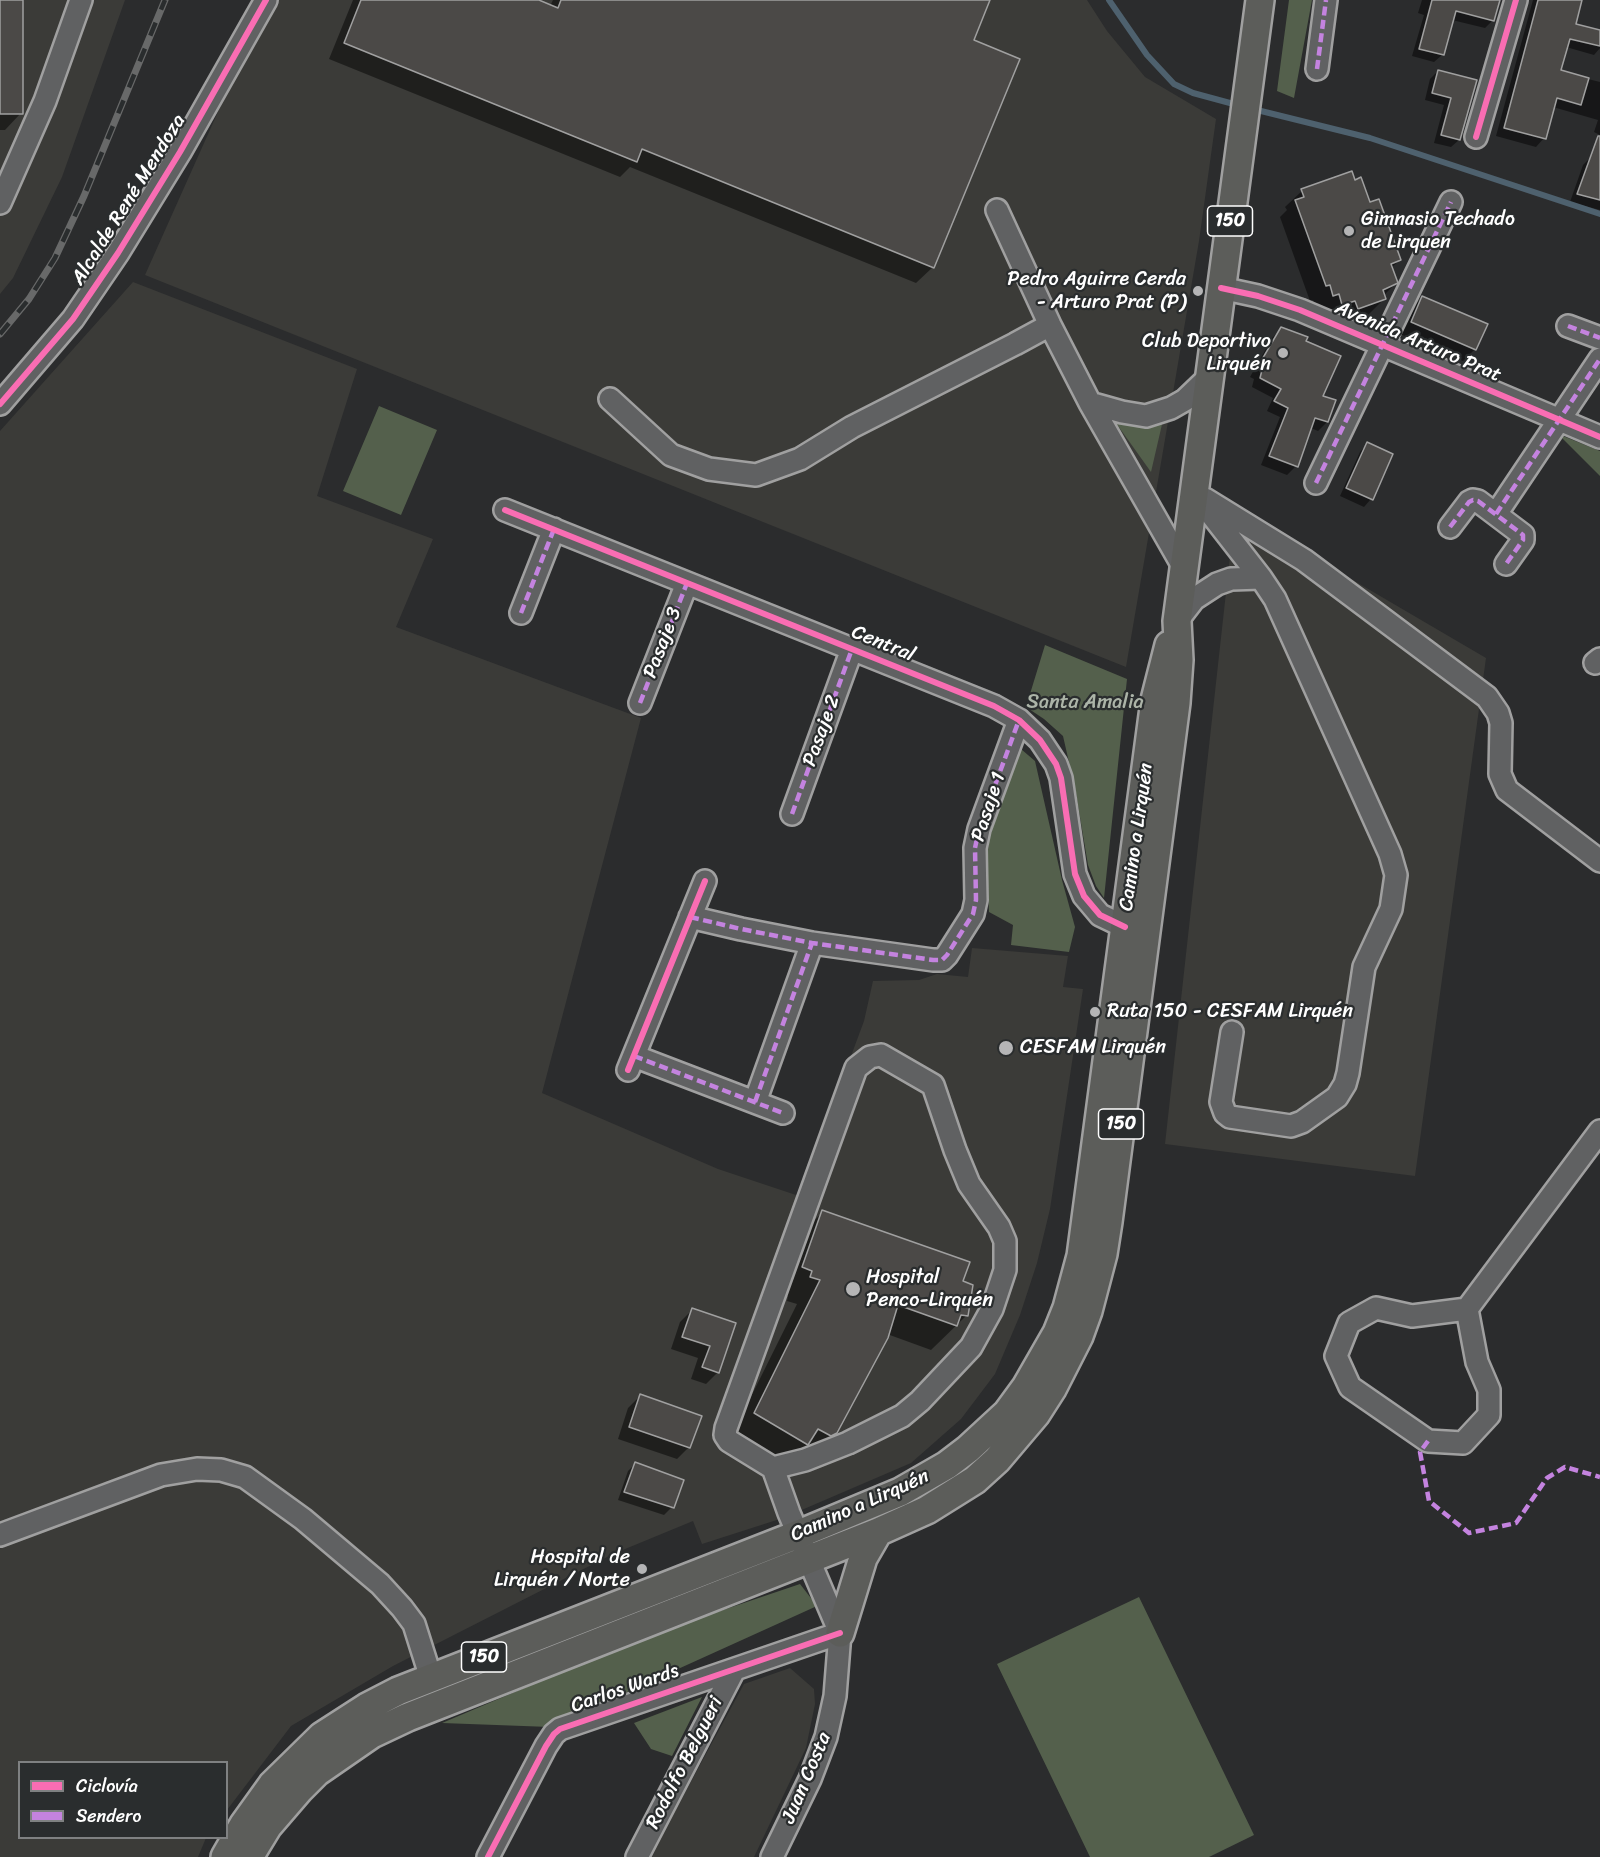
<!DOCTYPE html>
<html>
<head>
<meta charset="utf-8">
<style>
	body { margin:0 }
	#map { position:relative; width:1600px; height:1857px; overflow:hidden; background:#2b2c2d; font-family:Sriracha,sans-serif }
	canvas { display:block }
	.legend { position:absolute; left:18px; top:1761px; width:210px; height:78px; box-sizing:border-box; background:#2a2d2e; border:2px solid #7f8182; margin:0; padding:8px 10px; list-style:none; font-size:18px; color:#fff }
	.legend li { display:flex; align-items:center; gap:12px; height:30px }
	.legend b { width:30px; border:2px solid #7f8182 }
</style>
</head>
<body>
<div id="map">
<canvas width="1600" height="1857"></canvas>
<ul class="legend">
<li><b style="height:8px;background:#f96db3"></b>Ciclovía</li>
<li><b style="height:8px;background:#c483df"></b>Sendero</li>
</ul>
</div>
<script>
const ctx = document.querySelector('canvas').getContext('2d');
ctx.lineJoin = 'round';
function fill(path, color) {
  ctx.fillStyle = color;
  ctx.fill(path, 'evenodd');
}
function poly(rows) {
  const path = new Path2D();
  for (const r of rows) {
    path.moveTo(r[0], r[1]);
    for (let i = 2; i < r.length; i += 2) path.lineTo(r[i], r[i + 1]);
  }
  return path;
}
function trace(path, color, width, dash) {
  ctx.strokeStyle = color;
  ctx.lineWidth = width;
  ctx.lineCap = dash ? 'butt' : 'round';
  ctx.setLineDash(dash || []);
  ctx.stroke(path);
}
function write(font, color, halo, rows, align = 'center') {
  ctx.font = font + ' Sriracha,sans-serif';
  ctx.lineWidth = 4.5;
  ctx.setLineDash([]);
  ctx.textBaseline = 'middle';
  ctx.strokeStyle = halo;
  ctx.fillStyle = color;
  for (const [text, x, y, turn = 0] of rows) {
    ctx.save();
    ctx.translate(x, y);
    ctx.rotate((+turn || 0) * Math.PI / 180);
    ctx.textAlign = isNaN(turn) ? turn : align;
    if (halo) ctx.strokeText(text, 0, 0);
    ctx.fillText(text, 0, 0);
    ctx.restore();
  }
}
const built = poly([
	[0,0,125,0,62,177,13,278,0,294],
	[268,0,1087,0,1107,31,1145,77,1216,119,1199,241,1126,667,145,275],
	[133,282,357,369,317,496,433,539,396,627,641,718,542,1093,718,1169,799,1196,864,1021,873,981,919,980,937,974,968,977,972,948,1068,956,1063,987,1083,989,1050,1209,1037,1263,1020,1315,995,1374,961,1419,911,1463,783,1518,702,1544,693,1521,613,1554,393,1666,291,1726,227,1810,226,1762,20,1762,20,1838,206,1838,198,1857,0,1857,0,431],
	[1235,511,1486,658,1415,1176,1165,1144],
	[790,1668,814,1689,815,1704,806,1748,754,1857,650,1857,744,1684]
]);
const green = poly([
	[1289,0,1312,0,1294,98,1277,91],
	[379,406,437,430,401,515,343,491],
	[1166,407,1151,472,1111,416],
	[1558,434,1600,451,1600,476],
	[1045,645,1127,679,1104,898,1096,886,1088,865,1076,793,1063,736,1044,719,1026,707],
	[1021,749,1035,761,1062,880,1075,927,1069,952,1011,945,1013,925,989,912,987,860,989,838],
	[800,1584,817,1606,550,1727,442,1723,649,1635],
	[1139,1597,1254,1835,1209,1857,1090,1857,997,1664],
	[702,1697,672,1756,651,1749,634,1723]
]);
const shadow = poly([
	[0,0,21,0,21,113,5,130,0,130],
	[353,0,535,0,550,6,553,0,989,0,972,41,933,267,916,283,630,167,620,177,329,59],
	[1422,0,1498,0,1492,21,1485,28,1452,20,1442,55,1434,62,1412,56,1424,15,1418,13],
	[1533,0,1581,0,1574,25,1600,32,1600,48,1594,55,1566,47,1560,72,1600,82,1600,135,1594,132,1598,120,1553,107,1544,138,1536,147,1496,136],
	[1438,71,1475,81,1459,140,1451,147,1434,143,1444,105,1425,100,1430,79],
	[1600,156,1600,210,1570,202,1583,165,1591,157],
	[1302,191,1369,204,1400,260,1391,268,1396,283,1383,296,1384,299,1368,315,1342,325,1317,311,1313,300,1310,301,1280,217,1287,210,1285,207],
	[1422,298,1475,349,1463,361,1400,334,1410,310],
	[1281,329,1304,342,1327,422,1318,431,1311,428,1296,466,1287,475,1261,465,1280,417,1267,411,1273,398,1252,387,1254,379,1250,377,1272,338],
	[1367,444,1371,499,1364,507,1340,496,1360,452],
	[823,1212,961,1282,966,1316,931,1350,887,1334,836,1433,811,1457,782,1468,731,1437,797,1304,787,1301,788,1296,779,1292,798,1236],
	[692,1310,734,1324,718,1372,706,1384,691,1379,698,1358,671,1349,680,1322],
	[640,1396,689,1447,677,1459,618,1439,628,1408],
	[636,1463,672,1507,664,1515,618,1500,628,1471]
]);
const stream = poly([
	[1109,0,1147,55,1174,84,1193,93,1241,106],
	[1253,109,1370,138,1600,214]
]);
const building = poly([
	[0,0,23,0,23,114,0,114,0,0],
	[361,0,539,0,558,8,561,0,990,0,974,40,1020,59,934,268,642,149,637,162,344,43,361,0],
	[1432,0,1500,0,1494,21,1456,11,1444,55,1419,49,1432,0],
	[1538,0,1582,0,1576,24,1600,30,1600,46,1570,39,1561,70,1589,78,1581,105,1557,98,1546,139,1504,128,1538,0],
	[1438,70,1477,80,1460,140,1441,135,1451,98,1432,93,1438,70],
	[1598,136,1600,136,1600,200,1577,194,1598,136],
	[1352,171,1355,180,1361,177,1370,202,1379,199,1401,260,1391,264,1398,283,1383,290,1386,299,1358,309,1355,301,1342,305,1339,294,1333,296,1330,285,1326,286,1295,200,1304,197,1301,189,1352,171],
	[1422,296,1488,324,1476,350,1411,322,1422,296],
	[1281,327,1308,337,1306,341,1341,356,1323,396,1336,400,1328,422,1315,418,1298,467,1269,456,1288,408,1274,401,1281,389,1260,378,1262,370,1257,368,1281,327],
	[1367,442,1393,454,1373,500,1346,488,1367,442],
	[822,1210,970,1262,963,1281,973,1285,968,1316,961,1315,957,1326,898,1305,888,1338,837,1433,831,1436,818,1429,808,1445,754,1413,820,1280,810,1277,812,1271,802,1267,822,1210],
	[692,1308,736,1323,719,1373,702,1367,710,1346,682,1337,692,1308],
	[640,1394,702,1416,690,1448,629,1427,640,1394],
	[635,1462,684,1480,674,1508,624,1492,635,1462]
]);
const minor = poly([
	[1317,69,1326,0],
	[1476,137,1516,0],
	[0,203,45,101,81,0],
	[997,210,1050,325,1090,403,1184,568],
	[1221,288,1258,296,1300,310,1600,437],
	[1568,326,1600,338],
	[610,399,671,455,709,469,756,475,800,459,852,427,1015,344,1050,325],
	[1090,403,1122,412,1146,416,1171,408,1185,400,1209,377],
	[0,404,73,319,118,253,180,152,266,0],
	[1316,483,1451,202],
	[1194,492,1261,578,1275,599,1390,854,1396,875,1391,909,1364,967,1348,1073,1345,1084,1337,1097,1302,1122,1291,1126,1230,1117,1225,1113,1221,1102,1232,1032],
	[1205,499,1304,560,1487,697,1498,713,1501,723,1500,774,1507,790,1600,861],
	[505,510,994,706,1019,720,1040,740,1056,764,1061,778,1075,874,1084,896,1100,915,1125,927],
	[1496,514,1600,359],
	[1450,527,1469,502,1473,500,1478,501,1523,535,1523,540,1506,564],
	[521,613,554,529],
	[1177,621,1194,599,1217,584,1231,579,1261,578],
	[1595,663,1600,659],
	[640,703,687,583],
	[792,814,852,649],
	[690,917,741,929,812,943,933,960,942,960,947,955,973,914,976,900,975,848,979,829,1019,720],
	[634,1056,783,1113],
	[628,1070,705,881],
	[755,1102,812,943],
	[1467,1309,1477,1362,1489,1390,1489,1415,1463,1443,1428,1441,1350,1387,1336,1356,1349,1323,1376,1308,1412,1316,1467,1309,1600,1131],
	[0,1535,161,1475,197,1469,221,1470,245,1477,303,1519,380,1584,402,1608,414,1624,431,1678],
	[488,1857,546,1746,554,1734,560,1729,840,1633],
	[637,1857,734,1670],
	[772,1857,810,1779,826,1737,835,1696,840,1633,789,1513,773,1468,729,1441,725,1435,726,1428,856,1068,870,1057,881,1055,933,1085,955,1150,969,1184,999,1227,1005,1241,1005,1270,992,1309,971,1347,920,1401,902,1416,848,1443,805,1460,773,1468]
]);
const major = poly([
	[840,1633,863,1558,878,1532],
	[225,1857,244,1824,272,1785,322,1736,367,1707,398,1691,799,1534,900,1492,947,1465,968,1449,1007,1413,1026,1387,1057,1333,1067,1308,1081,1256,1155,700,1169,645],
	[249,1857,268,1826,299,1790,317,1772,372,1734,408,1717,878,1532,927,1510,975,1480,997,1460,1036,1414,1052,1389,1079,1336,1088,1311,1103,1254,1108,1222,1176,703,1179,660,1177,621,1260,0]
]);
const rail = poly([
	[0,334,29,299,55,258,84,196,165,0]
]);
const quiet = poly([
	[1317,69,1326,0],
	[1568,326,1600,338],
	[1316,483,1451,202],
	[1496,514,1600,359],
	[1450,527,1469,502,1473,500,1478,501,1523,535,1523,540,1506,564],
	[521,613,554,529],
	[640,703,687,583],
	[792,814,852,649],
	[690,917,741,929,812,943,933,960,942,960,947,955,973,914,976,900,975,848,979,829,1019,720],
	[634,1056,783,1113],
	[755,1102,812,943],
	[1428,1441,1420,1452,1429,1501,1469,1533,1516,1523,1547,1478,1565,1467,1600,1477]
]);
const cycleway = poly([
	[1476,137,1516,0],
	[1221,288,1258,296,1300,310,1600,437],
	[0,404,73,319,118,253,180,152,266,0],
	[505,510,994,706,1019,720,1040,740,1056,764,1061,778,1075,874,1084,896,1100,915,1125,927],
	[628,1070,705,881],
	[488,1857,546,1746,554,1734,560,1729,840,1633]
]);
const markers = [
	[1349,231,6,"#b5b5b6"],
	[1198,291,6,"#b5b5b6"],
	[1283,353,6,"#b5b5b6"],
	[1095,1012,6,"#b5b5b6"],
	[1006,1048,8,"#b5b5b6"],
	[853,1289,8,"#b5b5b6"],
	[642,1569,6,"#b5b5b6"]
];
const shields = [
	[1230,221,45],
	[1121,1124,45],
	[484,1657,45]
];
const shieldNames = [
	["150",1230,221],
	["150",1121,1124],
	["150",484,1657]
];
const streetNames = [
	["Alcalde René Mendoza",129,200,-58],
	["Avenida Arturo Prat",1418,342,23],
	["Pasaje 3",663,643,-69],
	["Central",883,644,22],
	["Pasaje 2",822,731,-70],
	["Pasaje 1",989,807,-72],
	["Camino a Lirquén",1137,837,-82],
	["Camino a Lirquén",860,1506,-24],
	["Carlos Wards",625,1689,-19],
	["Rodolfo Belgueri",685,1763,-63],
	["Juan Costa",807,1778,-67]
];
const poiNames = [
	["Gimnasio Techado",1361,220],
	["de Lirquen",1361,243],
	["Pedro Aguirre Cerda",1186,280,"right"],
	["- Arturo Prat (P)",1186,303,"right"],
	["Club Deportivo",1271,342,"right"],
	["Lirquén",1271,365,"right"],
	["Ruta 150 - CESFAM Lirquén",1107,1012],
	["CESFAM Lirquén",1020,1048],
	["Hospital",866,1278],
	["Penco-Lirquén",866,1301],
	["Hospital de",630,1558,"right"],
	["Lirquén / Norte",630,1581,"right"]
];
const parkNames = [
	["Santa Amalia",1085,703]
];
fill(built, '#3b3b38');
fill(green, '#54604c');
fill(shadow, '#0007');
trace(stream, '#4e616e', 6);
fill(building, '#4b4947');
trace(building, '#a0a0a0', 1.5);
trace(minor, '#a0a0a0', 26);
trace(major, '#a0a0a0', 32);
trace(minor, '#606162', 21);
trace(major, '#5c5d5a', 27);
trace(rail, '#686969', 7);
trace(rail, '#2a2d2e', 4.5, [14]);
trace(quiet, '#c483df', 4.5, [9, 4.5]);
trace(cycleway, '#f96db3', 6);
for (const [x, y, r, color] of markers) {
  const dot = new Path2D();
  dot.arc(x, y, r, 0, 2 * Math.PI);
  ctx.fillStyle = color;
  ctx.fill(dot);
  trace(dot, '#2a2d2e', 2);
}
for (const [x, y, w] of shields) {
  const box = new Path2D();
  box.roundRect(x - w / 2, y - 15, w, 30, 4.5);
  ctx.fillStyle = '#2a2d2e';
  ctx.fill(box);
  trace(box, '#fff', 1.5);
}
write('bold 18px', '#fff', null, shieldNames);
write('20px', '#fff', '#2a2d2e', streetNames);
write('20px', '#fff', '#2a2d2e', poiNames, 'left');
write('20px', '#acb4a8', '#2a2d2e', parkNames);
</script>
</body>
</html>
